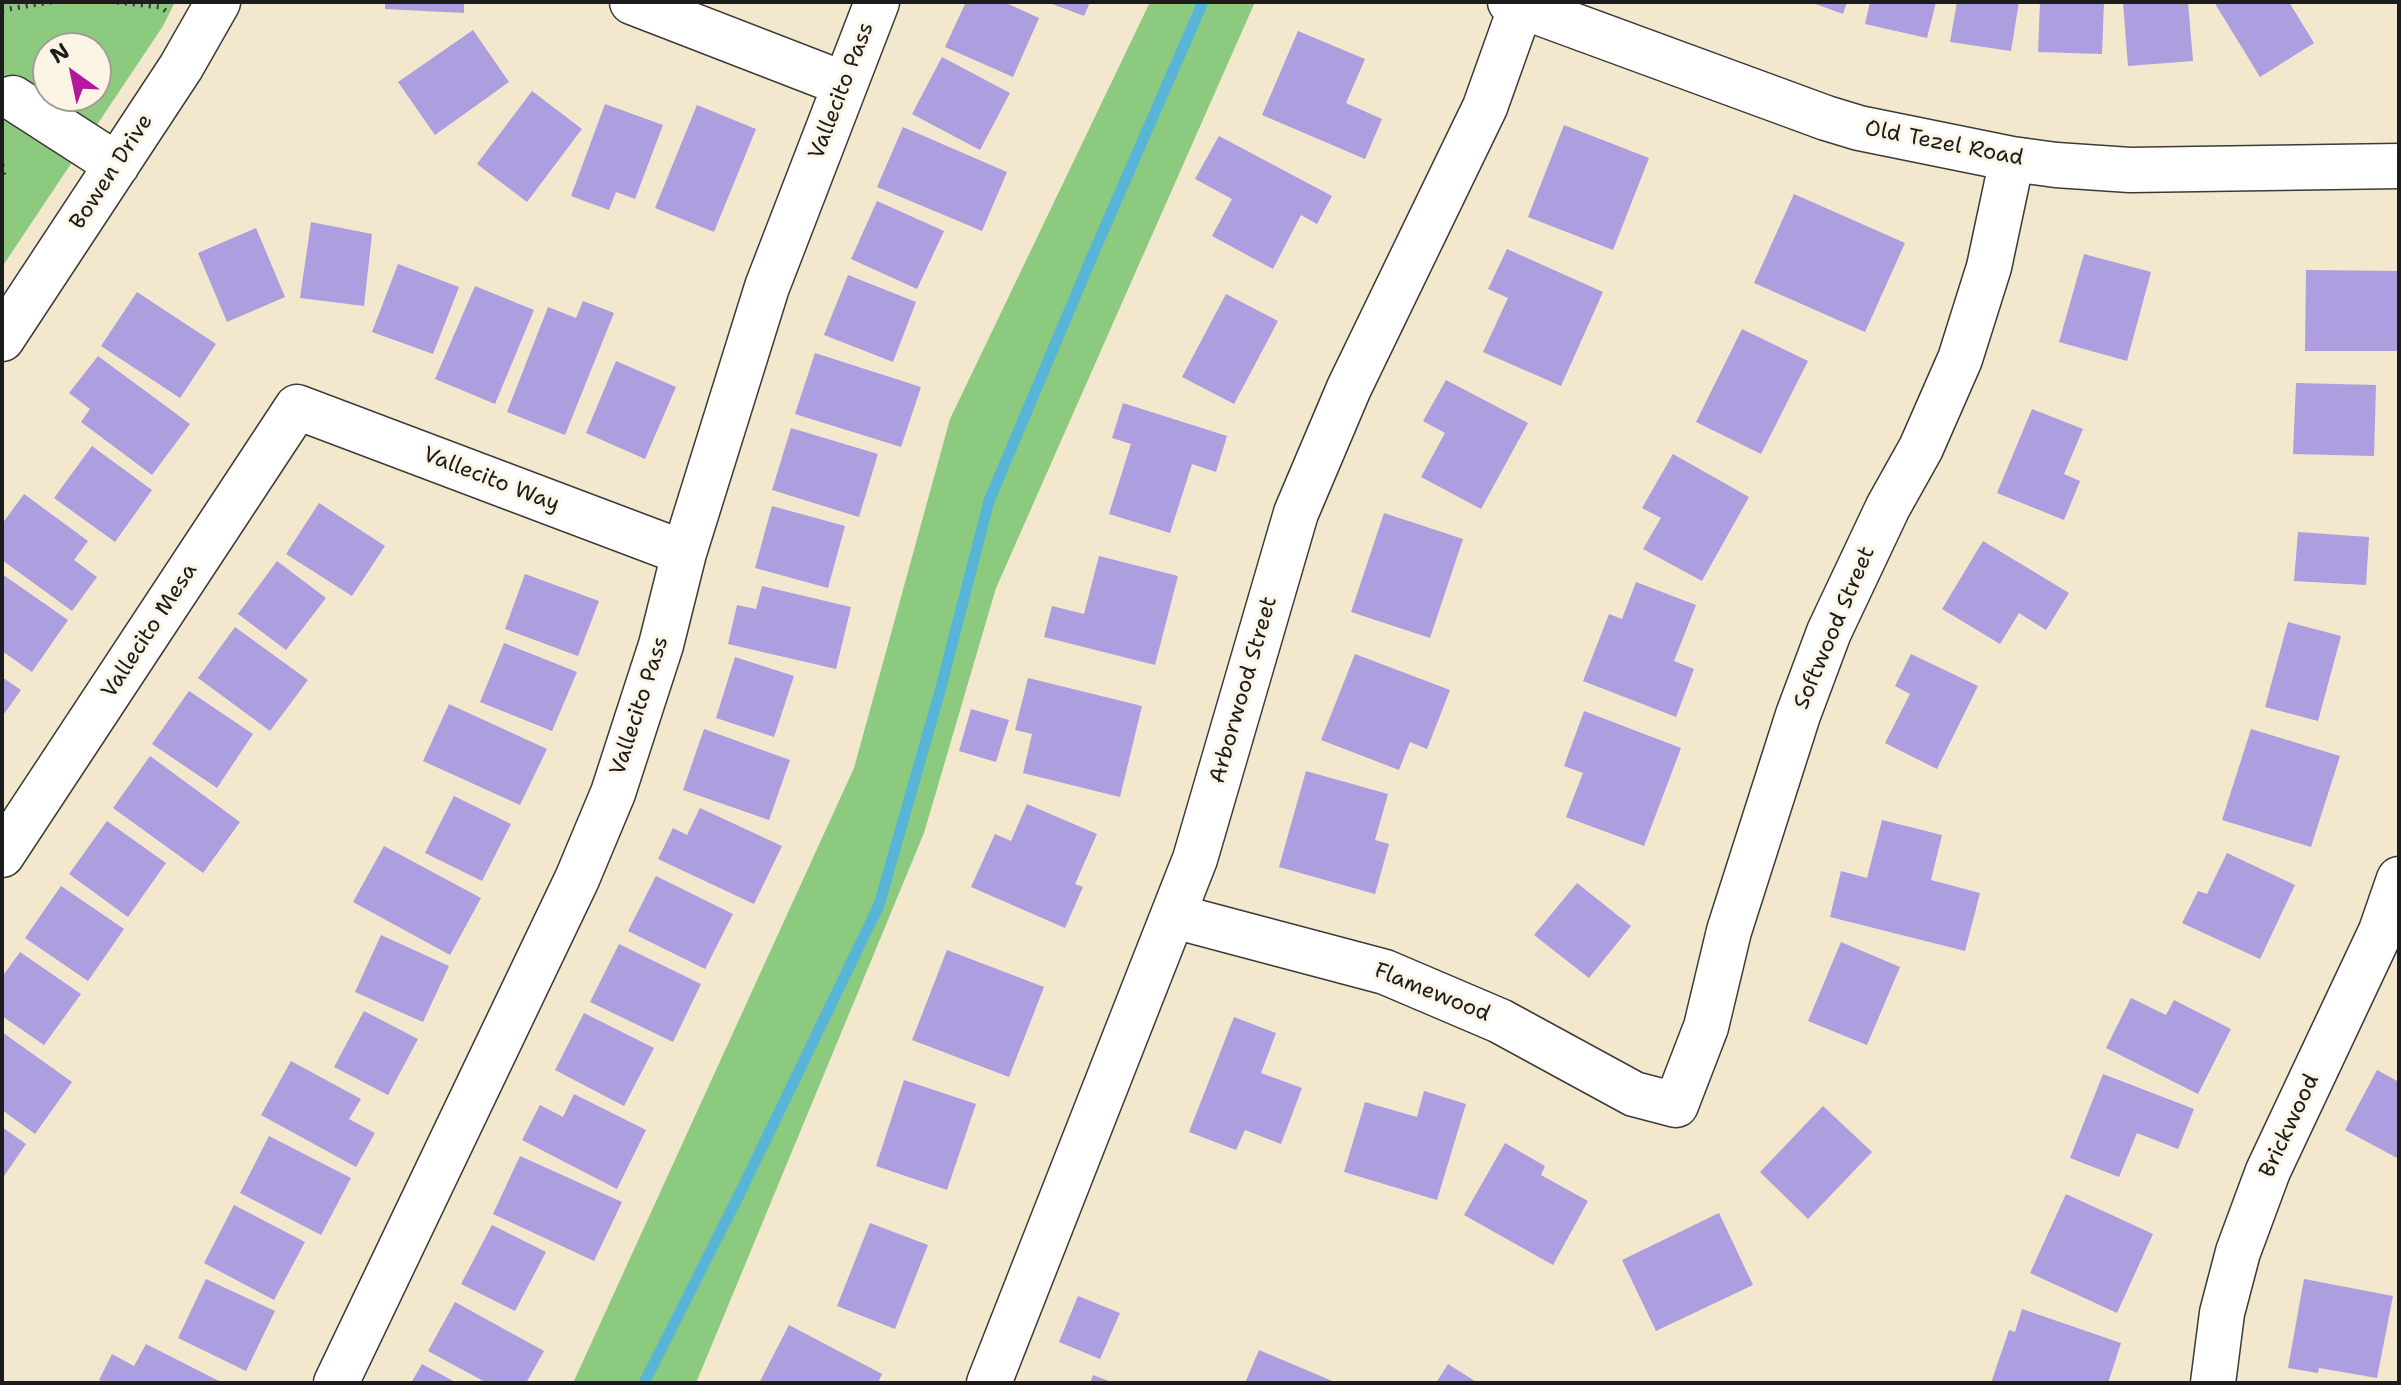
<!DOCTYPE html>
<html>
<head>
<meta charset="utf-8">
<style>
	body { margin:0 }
	#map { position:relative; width:2401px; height:1385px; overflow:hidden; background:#f3e8ce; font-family:"Shantell Sans",sans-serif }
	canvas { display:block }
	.frame { position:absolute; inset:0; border:4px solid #1c1c1c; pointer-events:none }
	.north { position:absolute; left:32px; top:32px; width:80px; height:80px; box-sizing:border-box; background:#fcf5e5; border:2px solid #a29e95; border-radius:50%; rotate:327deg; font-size:22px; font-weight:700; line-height:32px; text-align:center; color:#1c1c1c }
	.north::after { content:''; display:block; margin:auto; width:28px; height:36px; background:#b5179e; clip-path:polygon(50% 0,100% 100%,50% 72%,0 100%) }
</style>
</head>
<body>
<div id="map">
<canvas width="2401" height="1385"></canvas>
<div class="frame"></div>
<div class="north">N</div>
</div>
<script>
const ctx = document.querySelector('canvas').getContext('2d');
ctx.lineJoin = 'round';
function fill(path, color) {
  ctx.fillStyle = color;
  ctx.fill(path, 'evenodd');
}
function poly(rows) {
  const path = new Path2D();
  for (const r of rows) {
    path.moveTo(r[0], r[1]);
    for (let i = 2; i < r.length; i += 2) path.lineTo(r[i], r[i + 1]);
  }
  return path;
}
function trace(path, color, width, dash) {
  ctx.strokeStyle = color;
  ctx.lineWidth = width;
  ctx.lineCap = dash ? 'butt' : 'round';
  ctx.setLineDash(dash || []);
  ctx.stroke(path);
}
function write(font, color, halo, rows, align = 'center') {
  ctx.font = font + ' "Shantell Sans",sans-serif';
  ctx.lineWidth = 6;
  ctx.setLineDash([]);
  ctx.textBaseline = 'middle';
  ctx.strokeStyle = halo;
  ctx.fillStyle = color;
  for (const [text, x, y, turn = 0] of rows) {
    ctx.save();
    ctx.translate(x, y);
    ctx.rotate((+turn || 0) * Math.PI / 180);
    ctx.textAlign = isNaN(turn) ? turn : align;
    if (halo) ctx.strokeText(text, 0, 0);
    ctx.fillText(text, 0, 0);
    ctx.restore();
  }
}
const green = poly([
	[2,2,175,2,163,26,2,267],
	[48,48,96,48,96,96,48,96],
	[1150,2,1255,2,996,588,924,833,696,1383,573,1383,854,768,950,419]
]);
const stream = poly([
	[644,1383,740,1193,879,905,940,691,989,501,1094,252,1203,2]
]);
const building = poly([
	[385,2,464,2,464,13,385,9],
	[966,2,1004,2,1039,18,1013,77,945,47],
	[1047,2,1090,2,1084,16],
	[1810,2,1847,2,1843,14],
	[1870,2,1936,2,1927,38,1865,24],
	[1957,2,2019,2,2011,51,1950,42],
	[2040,2,2104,2,2102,54,2038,52],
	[2123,2,2188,2,2193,61,2128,66],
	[2214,2,2289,2,2314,43,2260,77],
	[473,30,509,82,435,135,398,82],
	[1298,31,1365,59,1346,103,1382,119,1365,159,1262,115],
	[942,57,1010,93,980,150,912,114],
	[532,91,582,129,527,202,477,164],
	[605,104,663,125,635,199,616,192,609,210,571,196],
	[697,105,756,129,714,232,655,208],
	[1564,125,1649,158,1613,250,1528,217],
	[903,127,1007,172,982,231,877,187],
	[1219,136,1332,196,1317,224,1301,215,1273,269,1212,236,1232,199,1195,179],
	[1794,194,1905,243,1865,332,1754,283],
	[877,201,944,231,917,289,851,259],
	[311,222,372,234,364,306,300,298],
	[256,228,285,297,227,322,198,253],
	[1507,249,1603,292,1561,386,1483,352,1508,298,1488,289],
	[2084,254,2151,272,2127,361,2059,342],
	[398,264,459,287,433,354,372,332],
	[2306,270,2399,271,2399,351,2305,351],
	[848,275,916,302,893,362,824,335],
	[475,286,534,310,495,404,435,379],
	[137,292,216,344,180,398,101,346],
	[1226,294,1278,321,1234,404,1182,377],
	[583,301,614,313,565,435,507,412,548,307,576,318],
	[1742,329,1808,361,1761,454,1696,422],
	[815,353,921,387,901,447,795,414],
	[98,356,190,424,152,475,81,422,90,409,69,393],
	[616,361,676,387,645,459,586,433],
	[1446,380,1528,423,1481,509,1421,477,1445,433,1423,421],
	[2296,383,2376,385,2374,456,2293,454],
	[1123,403,1227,436,1216,472,1192,464,1170,533,1109,514,1131,444,1112,438],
	[2032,409,2083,429,2064,474,2080,481,2064,520,1997,493],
	[791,428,878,454,859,517,772,490],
	[92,446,152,490,115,542,54,498],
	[1673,454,1749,497,1702,581,1643,549,1661,518,1642,508],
	[24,494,88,541,74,560,97,577,72,611,2,560,2,524],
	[319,503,385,546,352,596,286,554],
	[772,506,845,526,828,588,755,568],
	[1384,513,1463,539,1430,638,1351,612],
	[2298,532,2369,537,2366,585,2294,581],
	[1983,541,2069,593,2046,630,2019,613,2000,644,1942,609],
	[1099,556,1178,576,1155,665,1044,637,1052,606,1084,614],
	[277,561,326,598,286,650,238,614],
	[2,574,68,620,32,672,2,651],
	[525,574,599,601,578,656,505,629],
	[1636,582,1696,605,1674,661,1694,669,1676,717,1583,681,1609,614,1622,619],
	[762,586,851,607,836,669,728,644,737,605,756,609],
	[2288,622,2341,636,2318,721,2265,707],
	[235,627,308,680,270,731,198,678],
	[504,643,577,672,552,731,480,702],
	[1355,654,1450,690,1427,749,1410,742,1399,770,1321,740],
	[1911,654,1978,686,1937,769,1885,743,1910,694,1895,686],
	[735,657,794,676,774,737,716,718],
	[2,677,21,690,2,717],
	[1028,678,1142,706,1120,797,1023,773,1032,734,1015,730],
	[189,691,253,734,217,788,152,744],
	[449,704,547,749,520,805,423,761],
	[971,709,1009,720,996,762,959,751],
	[1584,711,1681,748,1644,846,1566,817,1583,773,1564,766],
	[704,729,790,760,769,820,683,790],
	[2251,729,2340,756,2311,847,2222,820],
	[150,756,240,822,203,873,113,808],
	[1306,771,1388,794,1375,840,1389,844,1375,894,1279,867],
	[454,796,511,824,482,881,425,853],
	[1027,804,1097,834,1075,884,1083,887,1065,928,971,887,995,834,1011,841],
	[700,808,782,846,754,904,658,859,673,828,687,835],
	[1882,820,1942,835,1931,880,1980,893,1965,951,1830,917,1841,871,1867,878],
	[107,821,166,863,128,917,69,874],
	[384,846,481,898,450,955,353,902],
	[2227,853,2295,885,2260,959,2182,923,2198,891,2207,894],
	[656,876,733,914,705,969,628,931],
	[1577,883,1631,926,1589,978,1534,935],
	[61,886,124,929,88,981,25,938],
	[381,935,449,966,423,1022,355,992],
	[1841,942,1900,967,1867,1045,1808,1021],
	[619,944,701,984,673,1042,590,1002],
	[947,950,1044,987,1009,1077,912,1040],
	[20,952,81,994,44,1045,2,1016,2,977],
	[2131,998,2166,1015,2174,1000,2231,1029,2198,1094,2106,1048],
	[364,1011,418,1039,388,1095,334,1067],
	[584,1013,654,1048,624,1106,555,1070],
	[1234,1017,1276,1033,1261,1073,1302,1088,1281,1144,1245,1130,1236,1150,1189,1132],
	[2,1032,72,1082,35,1134,2,1110],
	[291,1061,361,1099,349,1119,375,1133,356,1167,261,1115],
	[2377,1070,2399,1082,2399,1159,2345,1130],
	[2103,1074,2194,1109,2178,1149,2137,1133,2119,1177,2070,1158],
	[904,1080,976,1104,947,1190,876,1166],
	[1424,1091,1466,1104,1437,1200,1344,1172,1365,1102,1417,1117],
	[574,1094,646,1130,617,1189,522,1140,540,1105,563,1117],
	[1823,1106,1872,1152,1808,1219,1760,1172],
	[2,1127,26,1144,2,1179],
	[269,1136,351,1178,321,1235,240,1193],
	[1505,1143,1545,1166,1541,1175,1588,1201,1553,1265,1464,1215],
	[520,1156,622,1202,594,1261,493,1214],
	[2066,1194,2153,1234,2117,1313,2030,1273],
	[234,1205,305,1242,274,1300,204,1263],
	[1719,1213,1753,1285,1656,1331,1622,1260],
	[870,1223,928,1245,895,1329,837,1306],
	[492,1225,546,1252,515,1311,461,1284],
	[206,1279,275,1311,246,1371,178,1338],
	[2304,1279,2393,1296,2377,1378,2319,1368,2318,1373,2288,1368],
	[1078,1296,1120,1313,1100,1359,1059,1342],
	[455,1302,544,1351,526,1383,487,1383,428,1351],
	[2022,1309,2121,1343,2108,1383,1991,1383,2009,1330,2015,1332],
	[789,1325,882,1374,878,1383,759,1383],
	[146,1344,223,1383,106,1383,99,1380,112,1354,134,1366],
	[1259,1350,1337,1383,1245,1383],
	[422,1364,457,1383,411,1383],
	[1448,1364,1478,1383,1436,1383],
	[1093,1375,1114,1383,1090,1383]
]);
const path = poly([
	[117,2,160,7,166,11],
	[2,10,51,2],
	[2,166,5,168,2,179]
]);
const minor = poly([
	[632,2,844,84],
	[1510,2,1826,118,1859,128,2012,159,2056,165,2130,170,2399,166],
	[13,98,117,165],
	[2,339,181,67,218,2],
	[2,855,297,407,684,553],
	[1174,916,1385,972,1500,1021,1634,1094,1676,1105,1706,1027,1729,931,1798,715,1829,632,1888,507,1921,448,1960,359,1989,267,2012,159],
	[336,1383,577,879,613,793,661,645,684,553,767,287,877,2],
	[989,1383,1195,859,1296,513,1349,388,1485,107,1521,6],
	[2213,1383,2222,1313,2238,1252,2268,1171,2381,931,2399,879]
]);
const streetNames = [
	["Vallecito Pass",842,91,-69],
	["Old Tezel Road",1944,144,11],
	["Bowen Drive",112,172,-57],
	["Vallecito Way",491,480,21],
	["Softwood Street",1835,628,-67],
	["Vallecito Mesa",150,631,-57],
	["Arborwood Street",1244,690,-74],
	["Vallecito Pass",640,706,-72],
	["Flamewood",1432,993,22],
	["Brickwood",2290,1126,-65]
];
fill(green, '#8cca80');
trace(stream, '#59b5d7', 11);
fill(building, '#ac9edf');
trace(minor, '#3c3b37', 47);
trace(path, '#3c3b37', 5, [2, 6]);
trace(minor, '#fff', 44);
write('22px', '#1c1c1c', '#fcf5e5', streetNames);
</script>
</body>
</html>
